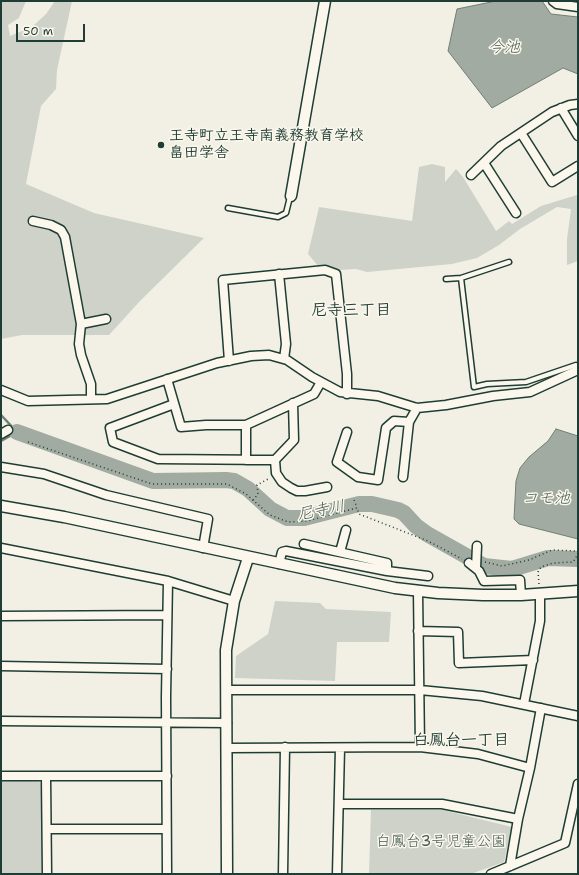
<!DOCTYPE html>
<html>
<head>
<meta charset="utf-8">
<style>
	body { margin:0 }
	#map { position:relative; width:579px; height:875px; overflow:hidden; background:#f2f0e5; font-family:"Shantell Sans",sans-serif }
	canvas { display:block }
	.frame { position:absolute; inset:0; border:2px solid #1f3d34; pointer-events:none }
	.scale { position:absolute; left:16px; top:24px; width:69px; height:18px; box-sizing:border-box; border:2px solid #1f3d34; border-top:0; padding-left:5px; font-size:12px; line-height:14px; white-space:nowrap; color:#1f3d34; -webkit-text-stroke:3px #fbf7ec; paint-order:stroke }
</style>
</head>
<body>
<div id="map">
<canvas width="579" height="875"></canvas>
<div class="frame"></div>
<div class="scale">50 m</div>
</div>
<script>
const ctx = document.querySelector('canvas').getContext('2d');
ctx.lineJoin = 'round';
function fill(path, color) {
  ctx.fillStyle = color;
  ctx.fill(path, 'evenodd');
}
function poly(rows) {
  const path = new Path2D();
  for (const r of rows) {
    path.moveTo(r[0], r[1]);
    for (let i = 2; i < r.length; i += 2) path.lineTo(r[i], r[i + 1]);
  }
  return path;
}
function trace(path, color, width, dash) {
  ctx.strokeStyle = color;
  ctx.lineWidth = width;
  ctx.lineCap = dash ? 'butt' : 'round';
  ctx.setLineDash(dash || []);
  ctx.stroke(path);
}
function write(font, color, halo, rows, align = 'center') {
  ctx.font = font + ' "Shantell Sans","Klee One",sans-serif';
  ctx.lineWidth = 3;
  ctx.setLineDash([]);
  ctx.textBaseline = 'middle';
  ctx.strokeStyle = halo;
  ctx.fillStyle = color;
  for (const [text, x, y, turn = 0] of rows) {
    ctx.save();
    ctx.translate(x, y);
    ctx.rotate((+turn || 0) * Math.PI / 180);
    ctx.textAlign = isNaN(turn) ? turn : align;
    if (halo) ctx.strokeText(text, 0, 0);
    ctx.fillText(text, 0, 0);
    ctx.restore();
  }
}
const green = poly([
	[1,1,26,1,19,18,8,25,10,36,32,27,46,14,55,1,72,1,57,70,56,89,41,106,26,184,94,213,204,238,140,301,109,335,22,335,1,339],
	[432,164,445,167,445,182,456,169,463,177,496,231,509,221,512,224,541,206,577,195,578,261,567,265,567,239,571,209,557,207,520,229,499,245,477,258,452,264,367,272,356,269,339,270,327,266,319,267,308,254,319,207,412,221,419,167],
	[275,601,320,603,326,609,391,612,389,642,337,642,335,681,235,678,236,656,268,634],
	[38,780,42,785,43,873,1,874,1,781],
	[371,810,443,810,512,827,504,862,471,874,369,874]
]);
const water = poly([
	[496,1,542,1,551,14,578,17,578,74,563,68,492,108,448,51,457,9,496,1],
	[556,429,578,436,578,539,519,524,514,519,516,481,520,468,529,457,548,441,556,429]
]);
const stream = poly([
	[1,415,17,432,1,441]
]);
const river = poly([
	[17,432,153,481,226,480,234,481,248,489,270,509,287,518,304,518,359,504,372,504,398,510,404,513,416,526,427,534,484,566,512,569,548,558,578,559]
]);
const path = poly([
	[28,442,152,484,227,484,246,494,270,515,288,522,307,521,357,508,359,514,428,541,462,559],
	[253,500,258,494,257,485,270,478],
	[354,500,357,507],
	[485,562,502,566,529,560,552,550,578,551],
	[539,584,538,572,541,567,553,563,573,562,578,554]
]);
const service = poly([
	[228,208,278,217,286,213,290,197],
	[461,278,474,387,487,384,526,382,576,365,578,368],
	[446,279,461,278,509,262]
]);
const minor = poly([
	[553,1,557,4,578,7],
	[561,108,578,136],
	[521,133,552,182,578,166],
	[484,163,516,213],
	[471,175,501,146,552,112,570,105,578,104],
	[33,221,51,225,61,230,65,237,81,324,79,344,81,355,91,384,91,399],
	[279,274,286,344,284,359],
	[81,324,106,319],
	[229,361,223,280,325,270,336,274,347,374,347,394],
	[167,379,181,427,206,425,246,425,314,394,321,382],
	[1,390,28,401,107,399,217,363,251,356,269,355,287,360,312,377,340,392,378,396,417,408,446,405,493,396,530,392,578,370],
	[174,404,110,428,113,442,158,459,275,460,294,440,293,403],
	[246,425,246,460],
	[347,432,337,462,358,477,378,480,386,428,394,421,409,422],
	[1,434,8,430],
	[275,460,276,473,282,482,291,488,297,491,305,491,327,487],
	[1,467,44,474,106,495,208,519,203,548],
	[403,477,409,422,417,408],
	[304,544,387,563,387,571],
	[1,548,168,581,234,601],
	[340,552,346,530],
	[469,563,479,571,484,581,520,580,521,595],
	[279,564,282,552,286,551,387,571,428,576],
	[476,568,477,546],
	[418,591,420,747],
	[1,616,167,615],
	[418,631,458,632,459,663,533,660],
	[1,666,167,669],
	[227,690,420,690,482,696,578,716],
	[524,704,540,621,540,594],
	[1,721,227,723],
	[227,748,420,747,478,754,530,768],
	[1,776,167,776],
	[46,777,47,874],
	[340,804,442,804,518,819],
	[47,829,166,829],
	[510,866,518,819,530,768,541,708],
	[167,874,166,697,168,581],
	[283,874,285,747],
	[337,874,340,748],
	[491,874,565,843,578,784]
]);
const tertiary = poly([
	[291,196,325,1],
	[1,506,64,517,395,588,438,593,483,595,521,595,578,591],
	[227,874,226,650,234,601,248,558]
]);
const markers = [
	[161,145,4,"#1f3d34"]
];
const poiNames = [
	["王寺町立王寺南義務教育学校",169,136],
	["畠田学舎",169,153]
];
const parkNames = [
	["白鳳台3号児童公園",441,842]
];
const waterNames = [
	["今池",504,48],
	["コモ池",546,499],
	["尼寺川",321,511,-11]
];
const neighbourhoodNames = [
	["尼寺三丁目",351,311],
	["白鳳台一丁目",461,741]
];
fill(green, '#cfd2c8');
fill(water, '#a2aba1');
trace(water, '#6e7f75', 1);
trace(stream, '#6e7f75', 2.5);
trace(river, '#a2aba1', 16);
trace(service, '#1f3d34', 7);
trace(minor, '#1f3d34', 11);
trace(tertiary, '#1f3d34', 13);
trace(path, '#1f3d34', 1.5, [1, 3]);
trace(service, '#fbf7ec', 4);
trace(minor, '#fbf7ec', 8);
trace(tertiary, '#fbf7ec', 10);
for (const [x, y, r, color] of markers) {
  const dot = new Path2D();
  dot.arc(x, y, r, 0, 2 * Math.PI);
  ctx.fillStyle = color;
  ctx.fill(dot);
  trace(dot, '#fbf7ec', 1.5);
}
write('bold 15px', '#1f3d34', '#fbf7ec', poiNames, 'left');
write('15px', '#425b52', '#fbf7ec', parkNames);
write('italic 16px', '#465e55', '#fbf7ec', waterNames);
write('bold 16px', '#1f3d34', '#fbf7ec', neighbourhoodNames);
</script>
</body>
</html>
